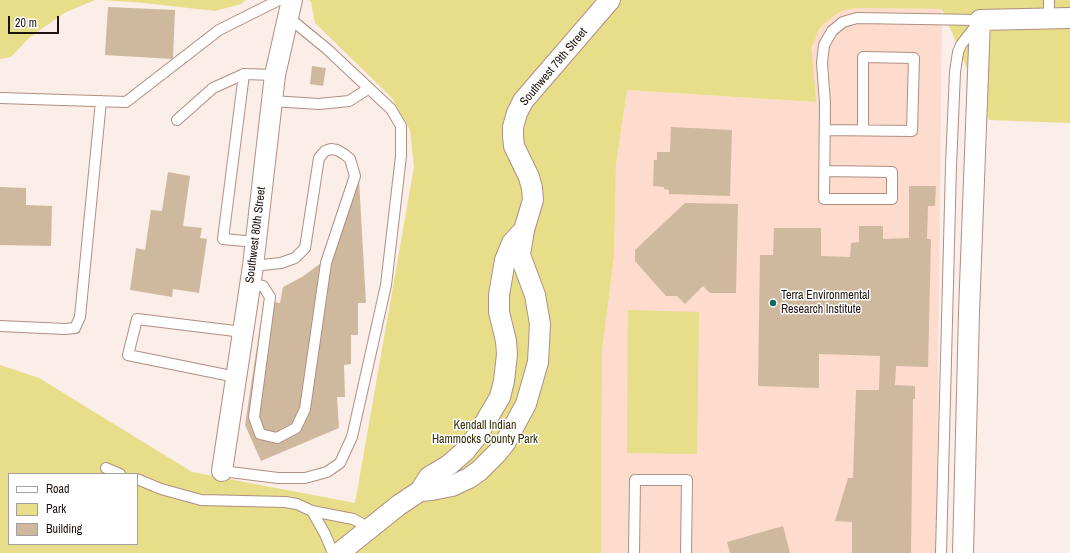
<!DOCTYPE html>
<html>
<head>
<meta charset="utf-8">
<style>
	body { margin:0 }
	#map { position:relative; width:1070px; height:553px; overflow:hidden; background:#fbede7; font-family:"Archivo Narrow",sans-serif }
	canvas { display:block }
	.legend { position:absolute; left:8px; top:473px; width:130px; height:72px; box-sizing:border-box; background:#fff; border:1px solid #a5a09e; margin:0; padding:5px 7px; list-style:none; font-size:12px; color:#1d120d }
	.legend li { display:flex; align-items:center; gap:8px; height:20px }
	.legend b { width:20px; border:1px solid #a5a09e }
	.scale { position:absolute; left:8px; top:16px; width:51px; height:18px; box-sizing:border-box; border:2px solid #1d120d; border-top:0; padding-left:5px; font-size:12px; line-height:14px; white-space:nowrap; color:#1d120d; -webkit-text-stroke:3px #fff; paint-order:stroke }
</style>
</head>
<body>
<div id="map">
<canvas width="1070" height="553"></canvas>
<ul class="legend">
<li><b style="height:5px;background:#fff"></b>Road</li>
<li><b style="height:11px;background:#e8dd88"></b>Park</li>
<li><b style="height:11px;background:#ceb99f"></b>Building</li>
</ul>
<div class="scale">20 m</div>
</div>
<script>
const ctx = document.querySelector('canvas').getContext('2d');
ctx.lineJoin = 'round';
function fill(path, color) {
  ctx.fillStyle = color;
  ctx.fill(path, 'evenodd');
}
function poly(rows) {
  const path = new Path2D();
  for (const r of rows) {
    path.moveTo(r[0], r[1]);
    for (let i = 2; i < r.length; i += 2) path.lineTo(r[i], r[i + 1]);
  }
  return path;
}
function trace(path, color, width, dash) {
  ctx.strokeStyle = color;
  ctx.lineWidth = width;
  ctx.lineCap = dash ? 'butt' : 'round';
  ctx.setLineDash(dash || []);
  ctx.stroke(path);
}
function write(font, color, halo, rows, align = 'center') {
  ctx.font = font + ' "Archivo Narrow",sans-serif';
  ctx.lineWidth = 3;
  ctx.setLineDash([]);
  ctx.textBaseline = 'middle';
  ctx.strokeStyle = halo;
  ctx.fillStyle = color;
  for (const [text, x, y, turn = 0] of rows) {
    ctx.save();
    ctx.translate(x, y);
    ctx.rotate((+turn || 0) * Math.PI / 180);
    ctx.textAlign = isNaN(turn) ? turn : align;
    if (halo) ctx.strokeText(text, 0, 0);
    ctx.fillText(text, 0, 0);
    ctx.restore();
  }
}
const built = poly([
	[858,8,942,9,936,553,601,553,602,351,614,256,616,165,627,90,815,102,812,53,815,38,825,23,835,15,844,10]
]);
const green = poly([
	[0,0,95,0,64,13,29,38,11,57,0,59],
	[102,0,246,0,241,4,215,11,144,3],
	[309,0,1070,0,1070,123,989,120,942,9,858,8,844,10,835,15,825,23,819,30,812,47,812,53,816,102,627,90,616,165,614,256,602,351,601,553,0,553,0,365,39,378,192,472,355,503,414,167,410,130,392,98,315,23,311,2],
	[9,474,137,474,137,544,9,544],
	[628,310,699,312,697,454,627,453]
]);
const building = poly([
	[108,7,175,10,173,59,105,55],
	[312,66,326,68,323,86,310,84],
	[671,127,732,130,730,196,669,194,669,190,664,189,664,187,653,186,654,160,657,160,657,152,670,152],
	[168,172,190,176,183,226,202,228,200,238,207,239,199,293,173,289,172,297,130,290,136,248,145,250,151,210,162,211],
	[359,180,366,303,358,303,358,335,351,335,351,364,344,365,345,397,337,397,339,428,261,461,245,425,264,300,280,303,283,287,302,277,321,263,330,270,356,186,356,181],
	[909,186,936,186,935,206,928,206,927,239,931,239,928,367,896,366,895,385,915,386,915,399,913,399,911,553,852,553,852,522,835,521,848,478,853,478,856,390,879,390,880,356,819,354,819,388,758,386,760,255,773,255,774,228,821,228,821,256,850,257,851,243,859,242,859,226,883,226,883,239,909,238],
	[0,187,26,188,26,205,52,206,51,246,0,245],
	[685,203,738,204,736,293,710,293,703,286,685,304,677,296,666,296,635,261,635,250],
	[783,526,790,553,730,553,727,542]
]);
const lane = poly([
	[1049,0,1049,19],
	[0,98,126,102,219,30,279,0],
	[272,101,319,104,349,101,368,89],
	[177,120,213,88,244,74],
	[825,130,912,131,914,58,863,57,863,130],
	[825,171,892,172,892,199,824,199,825,103,822,63,824,45,832,31,843,22,857,18,980,20],
	[256,242,223,239,244,74,275,75],
	[250,284,263,286,270,297,254,417,260,434,277,438,296,428,305,409,326,263,355,176,350,159,344,154,337,150,331,149,325,151,319,158,305,248,295,258,281,263,253,266],
	[0,326,65,329,75,328,80,317,101,101],
	[236,377,128,355,137,319,243,332],
	[106,468,120,474],
	[222,471,278,478,305,478,327,472,340,463,352,437,386,285,401,156,401,126,391,109,327,49,288,17],
	[137,479,161,489,201,500,285,502,297,504,312,511,353,519,370,528],
	[312,511,325,534,333,553],
	[634,553,635,480,687,480,686,553],
	[941,553,951,166,955,72,958,52,961,45,978,23]
]);
const street = poly([
	[222,471,253,266,275,75,292,0],
	[420,491,432,490,452,486,469,478,479,471,497,453,505,443,526,404,538,362,540,324,535,295,520,255,524,230,533,200,532,188,529,177,514,146,513,136,513,127,517,113,523,101,610,0],
	[339,553,399,505,420,491,429,477,449,465,465,451,477,436,500,397,504,381,507,354,506,341,499,312,499,295,505,260,512,243,521,233],
	[963,553,969,313,980,20,1070,18]
]);
const markers = [
	[773,303,4,"#186561"]
];
const streetNames = [
	["Southwest 79th Street",554,67,-50],
	["Southwest 80th Street",256,235,-83]
];
const poiNames = [
	["Terra Environmental",781,296],
	["Research Institute",781,310]
];
const parkNames = [
	["Kendall Indian",485,426],
	["Hammocks County Park",485,440]
];
fill(built, '#fddbcd');
fill(green, '#e8dd88');
fill(building, '#ceb99f');
trace(lane, '#af8f82', 12);
trace(street, '#af8f82', 22);
trace(lane, '#fff', 10);
trace(street, '#fff', 20);
for (const [x, y, r, color] of markers) {
  const dot = new Path2D();
  dot.arc(x, y, r, 0, 2 * Math.PI);
  ctx.fillStyle = color;
  ctx.fill(dot);
  trace(dot, '#fff', 1.5);
}
write('12px', '#1d120d', '#fff', streetNames);
write('12px', '#1d120d', '#fff', poiNames, 'left');
write('12px', '#332e07', '#fff', parkNames);
</script>
</body>
</html>
